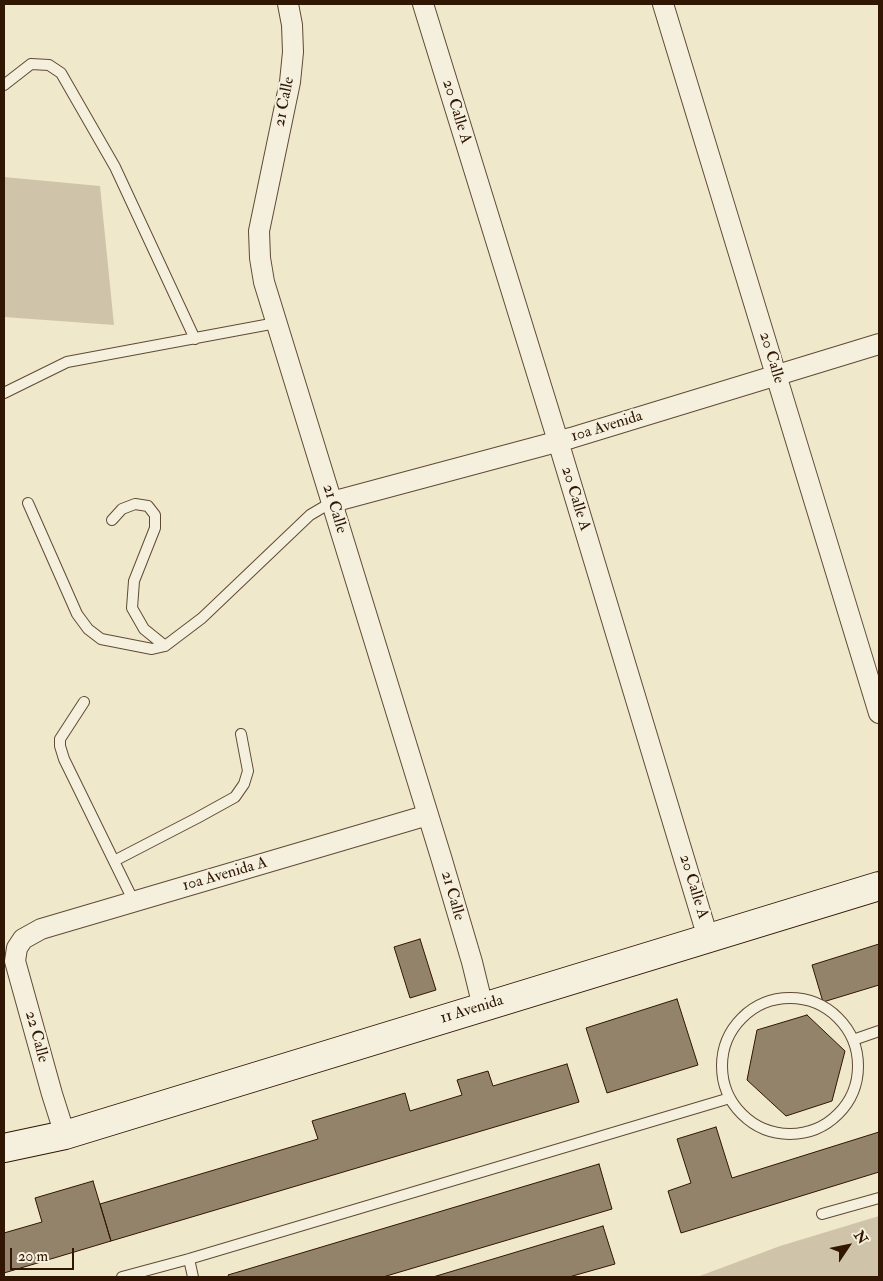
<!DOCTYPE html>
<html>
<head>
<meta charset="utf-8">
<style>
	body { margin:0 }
	#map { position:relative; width:883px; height:1281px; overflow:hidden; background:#f0e8cb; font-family:"IM FELL Double Pica",serif }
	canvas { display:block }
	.frame { position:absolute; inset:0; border:5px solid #301603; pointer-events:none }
	.north { position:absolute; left:823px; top:1221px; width:50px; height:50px; -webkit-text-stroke:4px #f5f0dd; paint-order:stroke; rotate:56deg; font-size:14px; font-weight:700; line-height:20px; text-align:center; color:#301603 }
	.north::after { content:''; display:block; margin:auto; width:18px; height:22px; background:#301603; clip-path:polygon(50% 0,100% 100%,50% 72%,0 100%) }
	.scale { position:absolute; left:10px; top:1248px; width:64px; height:22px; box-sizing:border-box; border:2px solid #301603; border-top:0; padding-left:6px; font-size:15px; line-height:18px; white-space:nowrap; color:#301603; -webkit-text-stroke:4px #f5f0dd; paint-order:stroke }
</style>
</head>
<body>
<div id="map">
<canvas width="883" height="1281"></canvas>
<div class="frame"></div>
<div class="north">N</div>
<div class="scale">20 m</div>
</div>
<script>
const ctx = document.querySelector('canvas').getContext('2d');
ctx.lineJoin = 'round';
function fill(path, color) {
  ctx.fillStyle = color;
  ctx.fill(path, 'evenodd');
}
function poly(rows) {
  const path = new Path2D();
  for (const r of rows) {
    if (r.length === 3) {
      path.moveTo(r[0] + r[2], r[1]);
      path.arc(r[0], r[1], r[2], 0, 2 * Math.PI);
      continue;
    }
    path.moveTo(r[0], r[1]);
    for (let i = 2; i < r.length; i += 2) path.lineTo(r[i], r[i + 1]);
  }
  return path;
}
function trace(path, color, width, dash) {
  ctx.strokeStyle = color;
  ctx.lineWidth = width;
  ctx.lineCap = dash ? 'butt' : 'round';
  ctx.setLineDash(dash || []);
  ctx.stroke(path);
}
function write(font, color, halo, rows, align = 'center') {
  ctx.font = font + ' "IM FELL Double Pica",serif';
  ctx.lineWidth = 4.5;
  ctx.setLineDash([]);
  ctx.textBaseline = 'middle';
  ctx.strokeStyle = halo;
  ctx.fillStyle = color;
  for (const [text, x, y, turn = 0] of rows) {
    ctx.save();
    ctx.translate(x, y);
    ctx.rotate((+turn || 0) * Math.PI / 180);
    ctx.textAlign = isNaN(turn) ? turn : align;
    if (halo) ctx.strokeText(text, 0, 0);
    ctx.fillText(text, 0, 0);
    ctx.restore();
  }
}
const green = poly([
	[4,177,100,186,114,325,4,317],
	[879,1216,879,1277,697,1277,780,1246]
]);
const building = poly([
	[420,939,436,990,410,998,394,947,420,939],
	[879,944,879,985,823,1002,812,965,879,944],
	[677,999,698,1065,607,1093,586,1028,677,999],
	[807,1015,845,1051,832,1101,786,1116,747,1080,757,1030,807,1015],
	[567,1064,579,1102,111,1241,100,1204,318,1139,312,1121,405,1093,410,1111,462,1095,457,1080,488,1071,493,1086,567,1064],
	[716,1127,732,1178,879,1132,879,1172,681,1233,668,1191,691,1183,677,1139,716,1127],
	[599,1164,612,1209,383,1277,229,1277,228,1275,599,1164],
	[93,1181,111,1241,4,1273,4,1233,42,1222,35,1198,93,1181],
	[603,1226,615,1264,569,1277,433,1277,603,1226]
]);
const lane = poly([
	[4,85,31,64,49,65,61,73,115,167,195,339],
	[4,393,67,362,276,323],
	[28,503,77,614,88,629,101,639,152,649,165,646,202,618,310,515,332,502],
	[112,520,122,509,135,504,148,506,155,515,155,528,134,581,132,608,144,629,165,646],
	[84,702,60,739,60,746,64,759,134,902],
	[114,861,197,818,235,797,244,784,248,771,241,734],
	[790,1066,68],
	[853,1040,879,1031],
	[822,1214,879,1198],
	[189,1259,193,1277],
	[122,1277,189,1259,730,1098]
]);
const street = poly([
	[288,4,292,25,293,52,290,82,259,231,260,258,264,282,441,857,472,962,483,1007],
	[423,4,558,441,708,938],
	[663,4,879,713],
	[332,502,571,438,879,344],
	[65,1135,52,1094,15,961,17,948,23,939,41,929,428,815]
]);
const secondary = poly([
	[4,1148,65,1135,879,886]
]);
const streetNames = [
	["21 Calle",285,102,-79],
	["20 Calle A",456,112,73],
	["20 Calle",771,358,73],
	["10a Avenida",607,427,-17],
	["20 Calle A",575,499,73],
	["21 Calle",334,509,73],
	["10a Avenida A",225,875,-16],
	["20 Calle A",693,887,73],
	["21 Calle",452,896,74],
	["11 Avenida",472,1010,-17],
	["22 Calle",36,1037,75]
];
fill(green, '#cfc4a9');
fill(building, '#94836b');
trace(building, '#301603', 1);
trace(lane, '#604a35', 12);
trace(street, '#604a35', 22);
trace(secondary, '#301603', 30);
trace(lane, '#f5f0dd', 10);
trace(street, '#f5f0dd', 20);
trace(secondary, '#f5f0dd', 28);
write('16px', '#301603', '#f5f0dd', streetNames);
</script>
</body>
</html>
